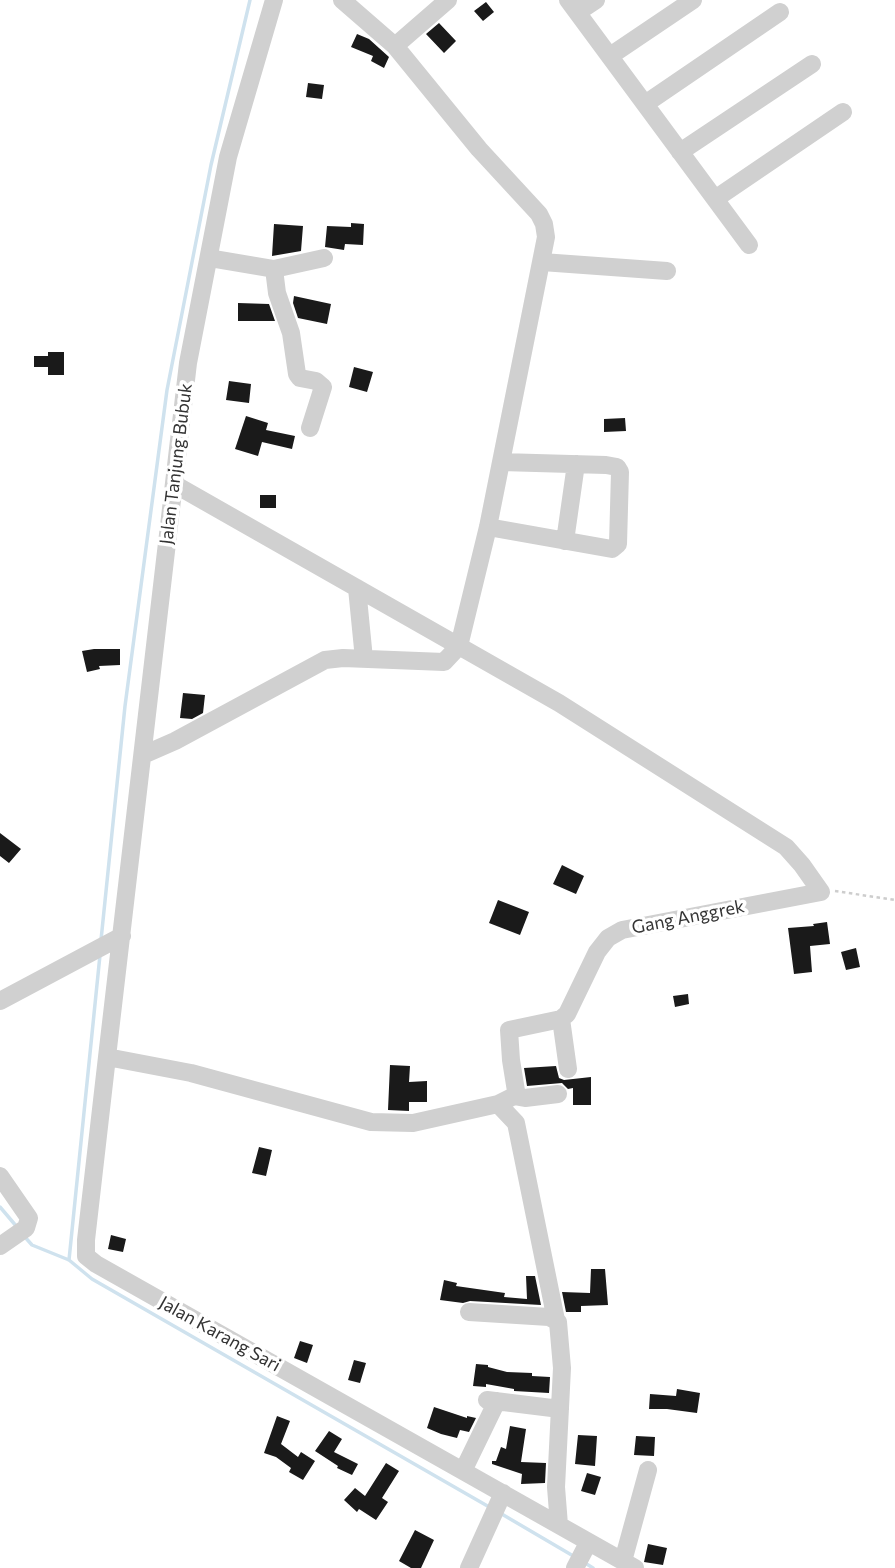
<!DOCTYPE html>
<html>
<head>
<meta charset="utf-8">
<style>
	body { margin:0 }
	canvas { display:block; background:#fff }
</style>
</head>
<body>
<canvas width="895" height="1568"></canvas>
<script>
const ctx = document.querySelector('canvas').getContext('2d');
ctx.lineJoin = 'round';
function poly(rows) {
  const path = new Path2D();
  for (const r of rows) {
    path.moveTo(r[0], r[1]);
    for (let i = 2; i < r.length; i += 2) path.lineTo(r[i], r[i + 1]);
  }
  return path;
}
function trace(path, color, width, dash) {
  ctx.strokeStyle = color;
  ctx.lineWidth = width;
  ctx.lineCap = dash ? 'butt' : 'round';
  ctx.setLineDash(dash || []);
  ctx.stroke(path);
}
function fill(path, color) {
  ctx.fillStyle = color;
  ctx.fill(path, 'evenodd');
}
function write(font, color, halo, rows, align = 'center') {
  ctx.font = font + ' Commissioner,sans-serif';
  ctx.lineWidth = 7;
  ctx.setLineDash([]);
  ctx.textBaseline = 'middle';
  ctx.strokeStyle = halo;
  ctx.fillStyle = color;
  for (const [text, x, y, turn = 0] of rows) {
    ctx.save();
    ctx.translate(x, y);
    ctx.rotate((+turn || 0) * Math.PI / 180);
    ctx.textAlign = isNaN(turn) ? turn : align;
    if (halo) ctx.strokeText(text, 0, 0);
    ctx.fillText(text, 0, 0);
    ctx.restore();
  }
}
const stream = poly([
	[101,940,125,706,167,390,211,165,250,0],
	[0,1207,17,1227],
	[24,1236,32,1245,69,1260,92,1279,491,1508],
	[69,1260,100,955],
	[500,1513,575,1557],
	[585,1563,593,1568]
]);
const building = poly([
	[486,2,494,12,483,21,474,11],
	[439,23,456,41,444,53,426,34],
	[357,34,369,39,389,57,384,68,371,61,373,56,351,47],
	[308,83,324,85,322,99,306,97],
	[351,223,364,224,363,245,345,244,344,250,325,247,327,226,351,227],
	[274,224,303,226,301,251,272,256],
	[294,296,331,304,327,324,298,318,293,303],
	[238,303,269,304,275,321,238,321],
	[48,352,64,352,64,375,48,375,48,367,34,367,34,356,48,356],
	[354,367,373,372,367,392,349,387],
	[229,381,251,384,249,403,226,400],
	[246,416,268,423,266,430,295,436,292,449,262,442,258,456,235,449],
	[625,418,626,431,604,432,604,419],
	[260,495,276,495,276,508,260,508],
	[94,649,120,649,120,665,99,666,100,669,87,672,82,651],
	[183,693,205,695,203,713,192,719,180,718],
	[0,833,21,849,9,863,0,856],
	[562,865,584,876,576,894,553,884],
	[498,900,529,912,520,935,489,923],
	[827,922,830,944,810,946,812,972,794,974,788,928,814,926,813,924],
	[856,948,860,967,846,970,841,952],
	[688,994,689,1004,675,1007,673,996],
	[390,1065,410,1066,409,1082,427,1081,427,1102,409,1102,409,1111,388,1110],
	[556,1066,559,1078,564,1080,591,1077,591,1105,573,1105,573,1088,568,1089,562,1083,527,1086,524,1068],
	[259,1147,272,1150,266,1176,252,1173],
	[111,1235,126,1239,123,1252,108,1249],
	[591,1269,605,1269,608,1305,581,1306,581,1312,566,1312,562,1292,590,1293],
	[526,1276,535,1276,541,1305,470,1301,463,1303,440,1300,444,1280,457,1283,456,1286,505,1293,504,1297,527,1299],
	[300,1341,313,1345,307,1363,294,1358],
	[354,1360,366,1363,360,1383,348,1380],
	[476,1364,488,1365,488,1367,507,1372,532,1373,532,1376,550,1377,549,1393,514,1391,514,1389,486,1384,486,1387,473,1386],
	[677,1389,700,1393,697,1413,667,1409,649,1409,650,1394,676,1396],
	[434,1407,467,1418,467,1416,476,1418,469,1432,460,1430,457,1438,441,1434,427,1428],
	[277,1416,290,1421,281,1444,298,1457,301,1452,315,1461,303,1480,289,1472,291,1468,276,1457,264,1453],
	[510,1426,526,1429,521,1462,546,1463,545,1483,521,1484,522,1474,492,1464,492,1461,496,1461,501,1447,506,1449],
	[329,1431,342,1439,334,1452,358,1464,352,1475,337,1468,338,1466,315,1451],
	[578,1435,597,1436,595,1466,575,1464],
	[636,1436,655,1437,654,1456,634,1455],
	[386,1463,399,1471,382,1498,388,1502,376,1520,359,1509,357,1512,344,1500,355,1488,365,1496],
	[587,1473,601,1477,595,1495,581,1491],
	[415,1530,434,1540,421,1568,411,1568,399,1561],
	[648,1544,667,1548,663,1565,644,1562]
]);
const path = poly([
	[835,891,895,900]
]);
const minor = poly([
	[274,0,228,157,188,363,107,1057,86,1240,86,1256,96,1264,635,1568],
	[568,0,749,245],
	[578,12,596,0],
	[395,46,448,0],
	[610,56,693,0],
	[645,104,780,12],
	[680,152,812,64],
	[715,199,843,112],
	[209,258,274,269,324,258],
	[542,262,667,271],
	[274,269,277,293,291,333,297,374,300,378,316,381,323,387,310,428],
	[174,484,559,703,786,847,802,865,821,892,622,930,608,938,597,952,567,1014,561,1019],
	[488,527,612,549,618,544,620,472,617,467,606,465,501,462],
	[565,541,576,464],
	[357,588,364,659],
	[143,755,175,741,325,660,343,658,444,662,459,646,488,527,546,237,544,224,539,214,479,149,395,46,342,0],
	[0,1001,122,936],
	[561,1019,568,1069],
	[107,1057,191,1073,371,1122,413,1123,498,1104,514,1096,516,1091,511,1060,509,1030,561,1019],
	[514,1096,525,1098,558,1094],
	[498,1104,516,1123,556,1320],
	[0,1176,29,1218,26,1228,0,1246],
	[469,1312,549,1317,558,1322,562,1368,556,1487,559,1525],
	[487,1400,560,1409],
	[463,1471,497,1401],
	[623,1561,648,1470],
	[469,1568,503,1493],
	[575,1568,588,1543]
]);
const streetNames = [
	["Jalan Tanjung Bubuk",176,464,-83],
	["Gang Anggrek",688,917,-11],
	["Jalan Karang Sari",220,1334,29]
];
trace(stream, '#cfe2ee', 3.5);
fill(building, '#1a1a1a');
trace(path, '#cdcdcd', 2.5, [3.5, 3.5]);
trace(minor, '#d0d0d0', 18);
write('18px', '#333', '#fff', streetNames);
</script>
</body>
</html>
